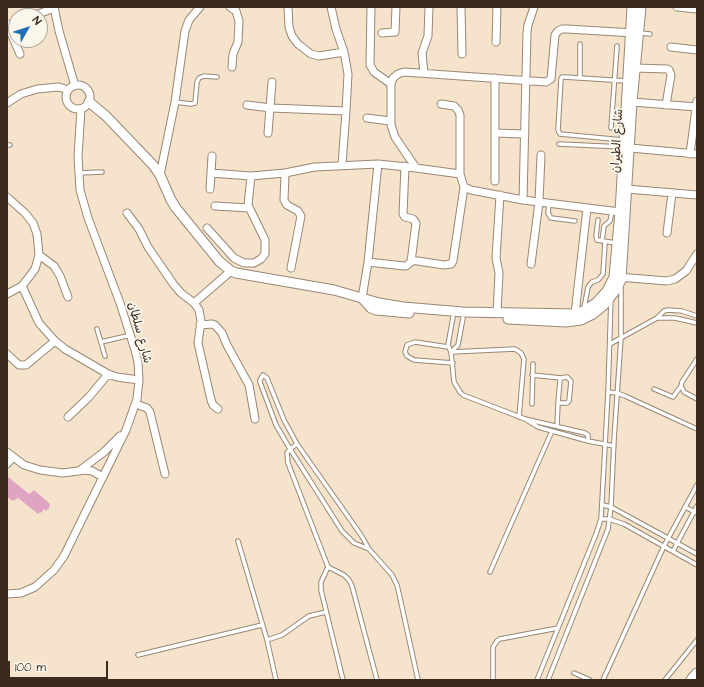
<!DOCTYPE html>
<html>
<head>
<meta charset="utf-8">
<style>
	body { margin:0 }
	#map { position:relative; width:704px; height:687px; overflow:hidden; background:#f5e4cb; font-family:"Architects Daughter",sans-serif }
	canvas { display:block }
	.frame { position:absolute; inset:0; border:8px solid #3b2a1e; pointer-events:none }
	.north { position:absolute; left:8px; top:8px; width:40px; height:40px; box-sizing:border-box; background:#fbf7ec; border:1px solid #aea59a; border-radius:50%; rotate:51deg; font-size:11px; font-weight:700; line-height:16px; text-align:center; color:#3b2a1e }
	.north::after { content:''; display:block; margin:auto; width:14px; height:18px; background:#1f6fb2; clip-path:polygon(50% 0,100% 100%,50% 72%,0 100%) }
	.scale { position:absolute; left:8px; top:661px; width:100px; height:18px; box-sizing:border-box; border:2px solid #3b2a1e; border-top:0; padding-left:5px; font-size:12px; line-height:14px; white-space:nowrap; color:#3b2a1e; -webkit-text-stroke:3px #fbf7ec; paint-order:stroke }
</style>
</head>
<body>
<div id="map">
<canvas width="704" height="687"></canvas>
<div class="frame"></div>
<div class="north">N</div>
<div class="scale">100 m</div>
</div>
<script>
const ctx = document.querySelector('canvas').getContext('2d');
ctx.lineJoin = 'round';
function fill(path, color) {
  ctx.fillStyle = color;
  ctx.fill(path, 'evenodd');
}
function poly(rows) {
  const path = new Path2D();
  for (const r of rows) {
    if (r.length === 3) {
      path.moveTo(r[0] + r[2], r[1]);
      path.arc(r[0], r[1], r[2], 0, 2 * Math.PI);
      continue;
    }
    path.moveTo(r[0], r[1]);
    for (let i = 2; i < r.length; i += 2) path.lineTo(r[i], r[i + 1]);
  }
  return path;
}
function trace(path, color, width, dash) {
  ctx.strokeStyle = color;
  ctx.lineWidth = width;
  ctx.lineCap = dash ? 'butt' : 'round';
  ctx.setLineDash(dash || []);
  ctx.stroke(path);
}
function write(font, color, halo, rows, align = 'center') {
  ctx.font = font + ' "Architects Daughter","Playpen Sans Arabic",sans-serif';
  ctx.lineWidth = 3.5;
  ctx.setLineDash([]);
  ctx.textBaseline = 'middle';
  ctx.strokeStyle = halo;
  ctx.fillStyle = color;
  for (const [text, x, y, turn = 0] of rows) {
    ctx.save();
    ctx.translate(x, y);
    ctx.rotate((+turn || 0) * Math.PI / 180);
    ctx.textAlign = isNaN(turn) ? turn : align;
    if (halo) ctx.strokeText(text, 0, 0);
    ctx.fillText(text, 0, 0);
    ctx.restore();
  }
}
const building = poly([
	[7,476,29,494,34,490,50,504,49,506,50,507,46,511,44,509,41,513,40,512,38,514,18,498,13,501,7,497]
]);
const service = poly([
	[640,33,650,34],
	[580,78,580,44],
	[175,102,191,104,195,103,197,82,199,78,204,76,217,77],
	[611,128,617,46],
	[623,140,560,134,558,130,561,79,562,77,564,77,627,81],
	[559,144,623,147],
	[7,145,10,145],
	[79,173,102,172],
	[549,204,548,213,551,218,575,221],
	[598,220,596,236,597,240,616,243],
	[602,241,604,226,610,221,612,212],
	[584,308,588,287,592,282,598,280,603,274,605,242],
	[453,317,448,345,451,352,454,382,460,392,463,395,525,419,538,427,588,441,614,446],
	[657,318,675,318,697,323],
	[97,329,105,356],
	[101,342,131,335],
	[610,344,657,318,664,311,668,310,682,311,697,316],
	[448,347,415,342,407,345,405,352,407,356,414,360,453,363],
	[451,352,515,349,521,353,524,359,519,417],
	[451,352,458,345,463,318],
	[697,359,682,382,681,386,684,392,697,399],
	[532,375,561,378],
	[654,389,673,397,681,386],
	[608,392,617,393,625,396,697,429],
	[532,404,533,364],
	[525,419,585,433,588,435,588,441],
	[557,426,558,403,560,380,561,378,567,377,571,381,569,401,567,403,558,403],
	[297,444,290,449,287,453,288,463,328,567,344,575,349,580,352,586,377,680],
	[603,505,611,507,697,554],
	[685,507,697,513],
	[601,519,609,519,624,524,697,565],
	[238,541,267,640,276,680],
	[369,549,354,543,342,531,290,449,276,425,260,382,260,380,263,375,267,378,284,420,297,444,361,535,369,549,392,575,397,585,400,598,418,680],
	[673,551,697,506],
	[328,567,321,582,321,590,343,680],
	[490,572,552,431],
	[267,640,282,635,309,616,326,612],
	[138,655,262,625],
	[574,673,590,680],
	[493,680,493,647,497,641,500,639,558,628],
	[537,680,596,534,601,519,608,392,611,298],
	[548,680,608,529,611,507,614,440,621,338,621,285],
	[603,680,664,546,697,485],
	[665,680,697,640]
]);
const minor = poly([
	[54,7,59,31,75,86],
	[230,7,236,11,239,21,238,42,233,54,232,67],
	[288,7,289,27,292,36,298,44,311,54,319,56,344,52],
	[331,7,336,29,344,52,348,74,346,111,342,165],
	[371,7,370,65,374,72,391,84],
	[461,7,462,54],
	[677,7,697,9],
	[33,16,54,8],
	[7,24,20,54],
	[382,33,395,32,396,7],
	[496,42,497,7],
	[671,47,697,50],
	[635,68,667,69,669,70,671,75,666,105],
	[424,73,422,53,428,36,429,7],
	[495,78,495,181],
	[78,97,12],
	[632,102,697,107],
	[7,103,21,94,37,89,59,87,68,90],
	[441,104,454,106,458,110,460,115,460,174,464,187,471,190,523,200,620,212],
	[247,105,271,108,346,111],
	[367,118,390,121],
	[268,133,272,82],
	[495,133,525,134],
	[630,148,697,154],
	[690,154,697,101],
	[416,168,395,137,391,125,391,84,393,78,398,74,404,72,546,82,551,79,555,35,558,31,562,29,567,29,634,33],
	[211,173,251,176,285,173,315,167,378,164,416,168,460,174],
	[285,173,284,200,287,205,298,211,301,216,291,268],
	[160,175,175,102,185,31,189,20,200,7],
	[210,189,212,156],
	[627,189,697,195],
	[7,197,25,213,33,223,37,234,39,255,35,269,29,277,22,286,7,294],
	[523,200,527,32,528,25,534,7],
	[215,206,249,208],
	[127,213,139,229,148,247,174,285,181,293,194,303,199,310,201,321,198,343,211,400,213,405,218,409],
	[207,228,234,258,244,263,254,263,261,259,265,254,265,240,248,205,251,176],
	[667,233,672,193],
	[39,255,54,266,60,276,68,297],
	[411,260,444,265,451,264,453,261,464,187],
	[368,262,404,266,406,266,411,262,416,223,413,219,405,217,403,214,405,166],
	[531,264,539,202,541,155],
	[618,277,667,281,675,279,686,271,697,254],
	[22,286,39,323,55,341,65,349,108,374,117,377,139,380],
	[362,298,368,262,378,164],
	[194,303,231,271],
	[497,313,499,273,496,258,500,195],
	[575,314,587,208],
	[200,325,212,324,215,325,222,333,227,345,249,385,255,419],
	[7,354,19,365,26,365,55,341],
	[136,404,147,408,150,412,165,474],
	[68,417,89,397,108,374],
	[7,452,24,465,40,470,63,473,85,470,92,471,103,477],
	[7,464,13,457],
	[79,471,104,452,120,436],
	[7,594,21,593,35,587,54,570,64,556,126,430,137,399,139,380,138,362,135,350,120,303,88,218,80,190,78,157,81,109]
]);
const tertiary = poly([
	[89,102,106,116,153,165,160,175,171,200,176,208,219,261,231,271,236,273,334,290,379,303,403,307,463,312,575,314,583,311,596,303,607,291,614,277,620,212,632,7],
	[363,299,371,308,376,310,409,313],
	[508,319,566,322,581,320,593,314,604,305,615,291,621,280,632,102,641,7]
]);
const primary = poly([
	[692,680,697,674]
]);
const streetNames = [
	["شارع الطيران",618,141,-87],
	["شارع سلطان",139,333,75]
];
fill(building, '#dfa4c1');
trace(service, '#988774', 5.5);
trace(minor, '#988774', 9);
trace(tertiary, '#988774', 11);
trace(primary, '#988774', 13);
trace(service, '#fff', 3.5);
trace(minor, '#fff', 7);
trace(tertiary, '#fff', 9);
trace(primary, '#fff', 11);
write('12px', '#3b2a1e', '#fbf7ec', streetNames);
</script>
</body>
</html>
